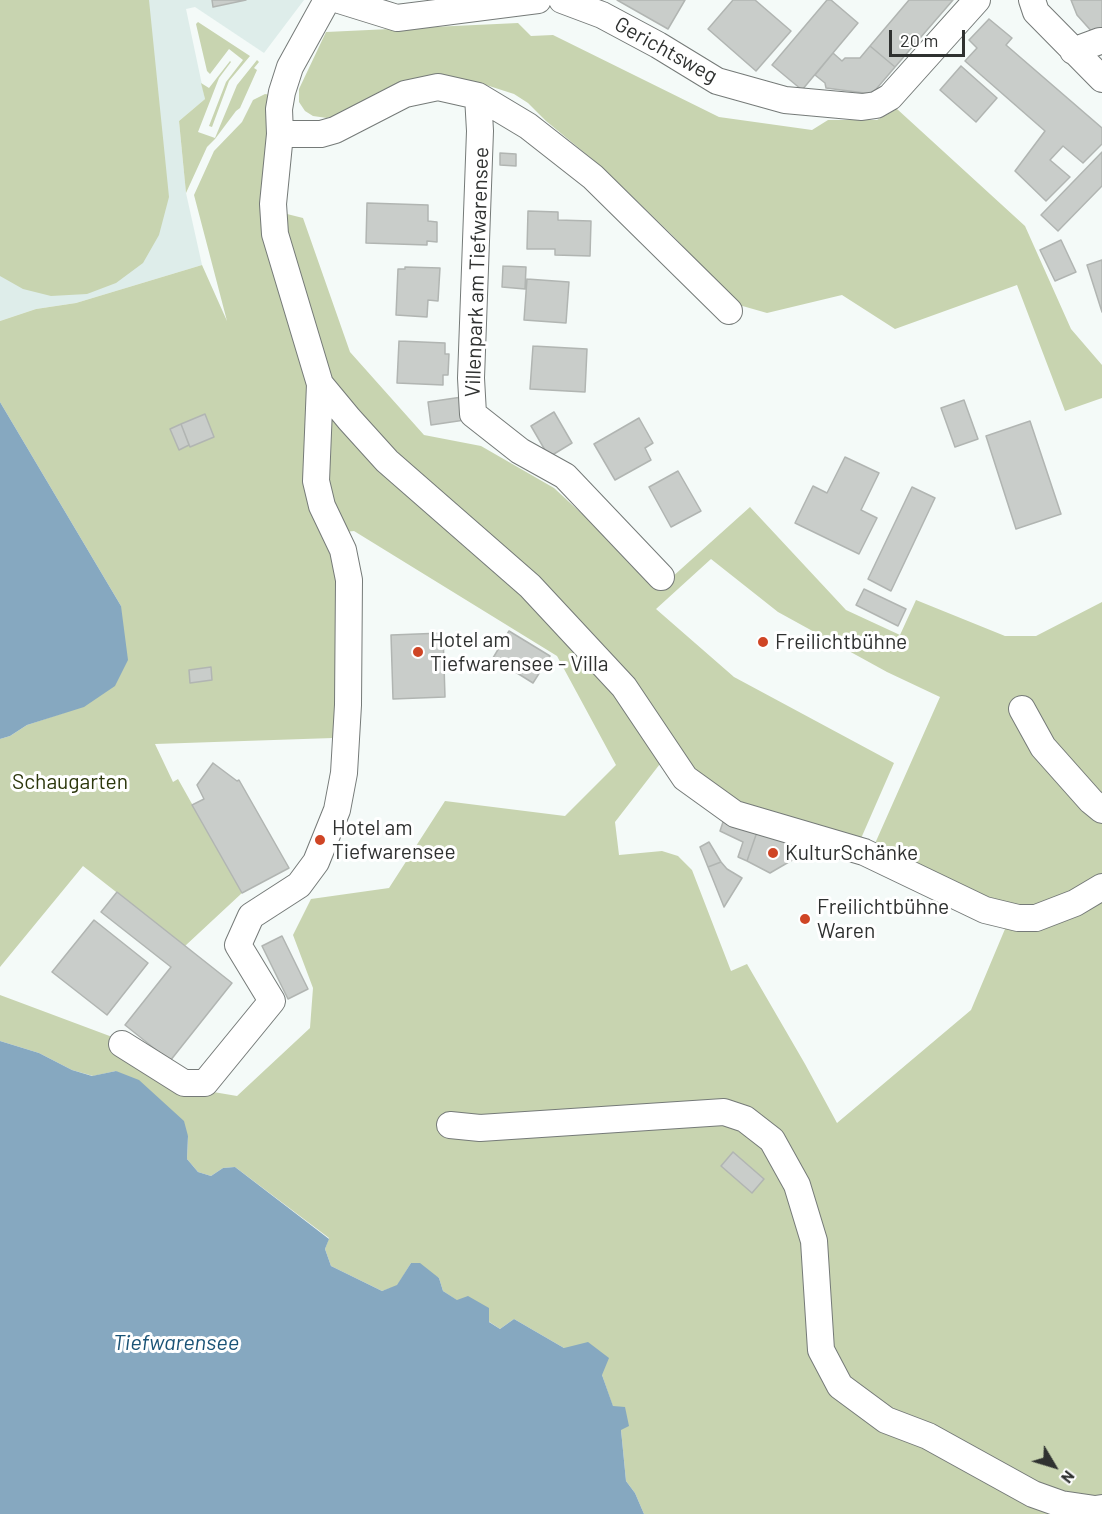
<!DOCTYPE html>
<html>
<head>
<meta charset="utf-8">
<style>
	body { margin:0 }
	#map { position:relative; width:1102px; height:1514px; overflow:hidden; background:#f4faf8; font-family:Barlow,sans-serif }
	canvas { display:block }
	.north { position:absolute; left:1024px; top:1436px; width:60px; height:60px; -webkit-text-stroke:4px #fff; paint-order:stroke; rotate:128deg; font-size:16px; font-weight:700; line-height:24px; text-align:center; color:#2f3130 }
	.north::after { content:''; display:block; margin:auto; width:21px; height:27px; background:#2f3130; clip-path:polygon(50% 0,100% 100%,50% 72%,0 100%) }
	.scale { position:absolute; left:889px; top:30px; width:76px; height:27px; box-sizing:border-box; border:3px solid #2f3130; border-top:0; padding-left:8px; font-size:18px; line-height:21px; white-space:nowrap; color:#2f3130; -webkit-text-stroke:4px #fff; paint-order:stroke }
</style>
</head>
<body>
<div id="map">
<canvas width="1102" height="1514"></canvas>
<div class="north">N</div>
<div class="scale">20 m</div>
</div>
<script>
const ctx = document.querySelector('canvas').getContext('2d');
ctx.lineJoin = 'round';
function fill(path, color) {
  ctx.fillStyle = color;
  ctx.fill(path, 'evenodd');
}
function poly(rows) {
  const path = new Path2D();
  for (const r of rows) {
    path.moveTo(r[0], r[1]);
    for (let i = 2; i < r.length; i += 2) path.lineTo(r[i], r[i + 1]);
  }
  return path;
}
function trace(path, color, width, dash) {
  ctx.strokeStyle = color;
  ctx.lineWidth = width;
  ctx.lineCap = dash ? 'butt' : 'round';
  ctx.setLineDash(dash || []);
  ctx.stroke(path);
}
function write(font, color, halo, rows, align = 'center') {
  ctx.font = font + ' Barlow,sans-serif';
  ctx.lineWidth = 6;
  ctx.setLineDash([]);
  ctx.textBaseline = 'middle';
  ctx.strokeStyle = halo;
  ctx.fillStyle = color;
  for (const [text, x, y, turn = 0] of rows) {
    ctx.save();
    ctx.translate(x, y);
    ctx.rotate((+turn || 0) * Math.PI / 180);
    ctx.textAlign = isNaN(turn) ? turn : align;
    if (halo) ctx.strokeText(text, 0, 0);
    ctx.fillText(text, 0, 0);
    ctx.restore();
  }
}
const built = poly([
	[0,0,304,0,264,53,195,7,186,9,205,99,179,121,186,193,202,265,76,303,36,309,0,321]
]);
const green = poly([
	[0,0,149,0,169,197,159,235,143,263,116,283,87,294,51,296,23,289,0,276],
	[198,22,250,56,229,81,212,127,209,126,226,82,243,60,229,49,210,74,207,71,196,24],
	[518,23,531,36,553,35,719,117,812,130,828,120,877,120,897,109,1025,226,1071,329,1102,365,1102,398,1065,411,1017,285,895,329,842,295,767,313,739,305,673,236,603,168,546,121,528,103,514,94,483,84,455,79,327,118,313,116,305,111,299,102,299,89,326,32],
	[257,60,259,62,254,68,257,70,240,108,236,111,215,139,207,147,186,193,179,121,205,99,201,83,209,88,230,61,231,62,219,78,198,132,215,138,237,85],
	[265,94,271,95,263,208,303,218,350,352,424,435,481,446,554,488,661,587,750,507,846,610,900,635,916,600,1005,636,1036,636,1102,602,1102,1514,644,1514,635,1493,626,1481,621,1430,602,1375,564,1348,514,1319,500,1329,443,1291,439,1278,411,1263,397,1286,382,1291,331,1266,325,1249,329,1238,235,1167,223,1168,211,1176,198,1172,187,1159,188,1136,116,1071,93,1076,72,1070,39,1053,0,1041,0,995,115,1038,184,1087,237,1096,310,1028,313,988,293,935,311,899,389,888,445,801,565,816,616,765,557,656,354,531,326,534,341,579,340,714,333,738,155,744,173,782,178,779,242,893,185,946,83,866,0,967,0,739,10,736,27,725,84,706,121,606,0,402,0,321,36,309,76,303,202,265,227,321,194,195,214,151,242,122,253,100],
	[711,559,778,612,887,672,940,697,873,848,944,897,1005,929,971,1010,837,1123,805,1064,747,964,731,971,692,870,678,856,662,851,619,855,615,822,663,760,738,808,859,843,894,763,734,677,656,609]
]);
const water = poly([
	[0,402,121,606,128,660,115,686,84,707,27,725,10,736,0,739],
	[0,1041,39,1053,72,1070,92,1076,116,1071,139,1080,184,1121,188,1136,187,1159,198,1172,211,1176,223,1168,235,1167,329,1239,325,1249,331,1266,382,1291,397,1285,411,1263,420,1263,439,1278,443,1291,457,1300,468,1296,489,1308,489,1322,500,1329,514,1319,564,1348,588,1342,609,1358,602,1375,613,1406,625,1407,629,1426,621,1430,626,1481,635,1493,644,1514,0,1514]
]);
const building = poly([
	[212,0,246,0,213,7,212,0],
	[617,0,685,0,668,29,617,0],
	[733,0,755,0,791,31,756,71,708,29,733,0],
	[827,0,831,0,858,23,802,90,772,65,827,0],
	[909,0,953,0,895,67,870,46,909,0],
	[1071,0,1102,0,1102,43,1077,15,1071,0],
	[989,19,1012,38,1006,45,1102,128,1102,144,1083,163,1063,146,1050,160,1070,177,1046,201,1015,171,1045,131,965,61,977,48,969,40,989,19],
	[870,46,895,67,872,94,826,88,825,83,815,75,833,53,842,61,845,58,860,58,870,46],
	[961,66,997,98,976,122,940,90,961,66],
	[1102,152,1102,186,1058,231,1041,215,1102,152],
	[500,153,516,154,516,166,500,165,500,153],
	[367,203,428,205,428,221,437,222,437,242,427,241,427,245,366,243,367,203],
	[528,211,558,212,558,220,591,221,590,256,555,255,555,249,527,249,528,211],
	[1061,240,1076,272,1055,281,1040,250,1061,240],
	[1102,260,1102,312,1087,265,1102,260],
	[503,266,526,267,525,289,502,287,503,266],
	[405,267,440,268,438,301,428,300,427,317,396,315,398,269,405,269,405,267],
	[527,279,569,282,566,323,524,320,527,279],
	[399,341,445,343,445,354,449,354,448,375,443,375,443,385,397,383,399,341],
	[533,346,587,349,585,392,530,389,533,346],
	[462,397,465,420,431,425,428,402,462,397],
	[964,400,978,439,955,447,941,408,964,400],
	[554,412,572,443,549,457,531,426,554,412],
	[205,414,214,437,190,447,181,424,205,414],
	[639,418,653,443,645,448,651,460,615,480,594,444,639,418],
	[1030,421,1061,514,1016,529,986,436,1030,421],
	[181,424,189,445,179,450,170,429,181,424],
	[845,457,879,473,861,510,877,518,859,554,795,523,813,486,827,493,845,457],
	[678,471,701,511,671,527,649,487,678,471],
	[912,487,935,498,891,591,868,579,912,487],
	[864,589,906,609,898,626,856,605,864,589],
	[509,631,550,656,533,683,493,658,509,631],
	[443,633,445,697,393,699,391,635,443,633],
	[211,667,212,680,190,683,189,670,211,667],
	[213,763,237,781,239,780,289,868,242,893,192,805,204,799,197,785,213,763],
	[724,819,757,832,747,861,738,857,743,842,720,831,724,819],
	[757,832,799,845,794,859,770,873,747,861,757,832],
	[709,842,721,862,708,867,700,847,709,842],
	[721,862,727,869,742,878,724,907,708,867,721,862],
	[117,892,232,983,170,1061,125,1025,171,967,101,912,117,892],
	[94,920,148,963,107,1015,52,972,94,920],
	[282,936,308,989,288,999,262,946,282,936],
	[733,1152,764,1179,752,1193,721,1166,733,1152]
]);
const minor = poly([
	[327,0,290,67,282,92,279,109,280,134,273,204,275,234,320,384,349,419,387,461,530,586,624,687,685,778,735,814,864,852,985,910,1018,918,1036,918,1075,903,1102,887],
	[339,0,397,18,538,0],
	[562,0,602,15,658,45,717,81,785,100,862,107,876,105,890,97,977,0],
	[1032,0,1036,12,1102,79],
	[1073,51,1100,41],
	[478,96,480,131,471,378,473,414,520,451,565,476,661,577],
	[280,134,321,134,335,130,405,94,438,87,478,96,528,126,593,177,729,311],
	[1022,709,1043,747,1091,801,1102,810],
	[122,1044,184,1083,205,1083,272,1001,238,945,251,916,299,885,316,862,337,810,344,773,348,705,349,580,343,550,322,506,316,481,320,384],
	[450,1125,480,1128,724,1112,745,1119,772,1140,797,1185,814,1241,821,1350,840,1386,886,1420,928,1436,1033,1494,1061,1504,1095,1509,1102,1508]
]);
const markers = [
	[763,642,6,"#cf4525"],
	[418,652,6,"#cf4525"],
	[320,840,6,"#cf4525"],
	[773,853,6,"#cf4525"],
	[805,919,6,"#cf4525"]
];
const streetNames = [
	["Gerichtsweg",666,50,29],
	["Villenpark am Tiefwarensee",477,272,-88]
];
const poiNames = [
	["Hotel am",430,640],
	["Tiefwarensee - Villa",430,664],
	["Freilichtbühne",775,642],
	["Hotel am",332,828],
	["Tiefwarensee",332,852],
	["KulturSchänke",785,853],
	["Freilichtbühne",817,907],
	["Waren",817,931]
];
const parkNames = [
	["Schaugarten",70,782]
];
const waterNames = [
	["Tiefwarensee",176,1343]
];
fill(built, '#deedea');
fill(green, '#c8d4b0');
fill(water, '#86a8c0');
fill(building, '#c9cdca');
trace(building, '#b1b5b2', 1.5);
trace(minor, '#757a78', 28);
trace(minor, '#fff', 26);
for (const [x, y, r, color] of markers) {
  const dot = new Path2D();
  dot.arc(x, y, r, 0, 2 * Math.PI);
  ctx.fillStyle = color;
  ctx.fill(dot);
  trace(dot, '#fff', 2);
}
write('21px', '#2f3130', '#fff', streetNames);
write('21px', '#2f3130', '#fff', poiNames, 'left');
write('21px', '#2c370c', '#fff', parkNames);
write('italic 22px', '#1a5376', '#fff', waterNames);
</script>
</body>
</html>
